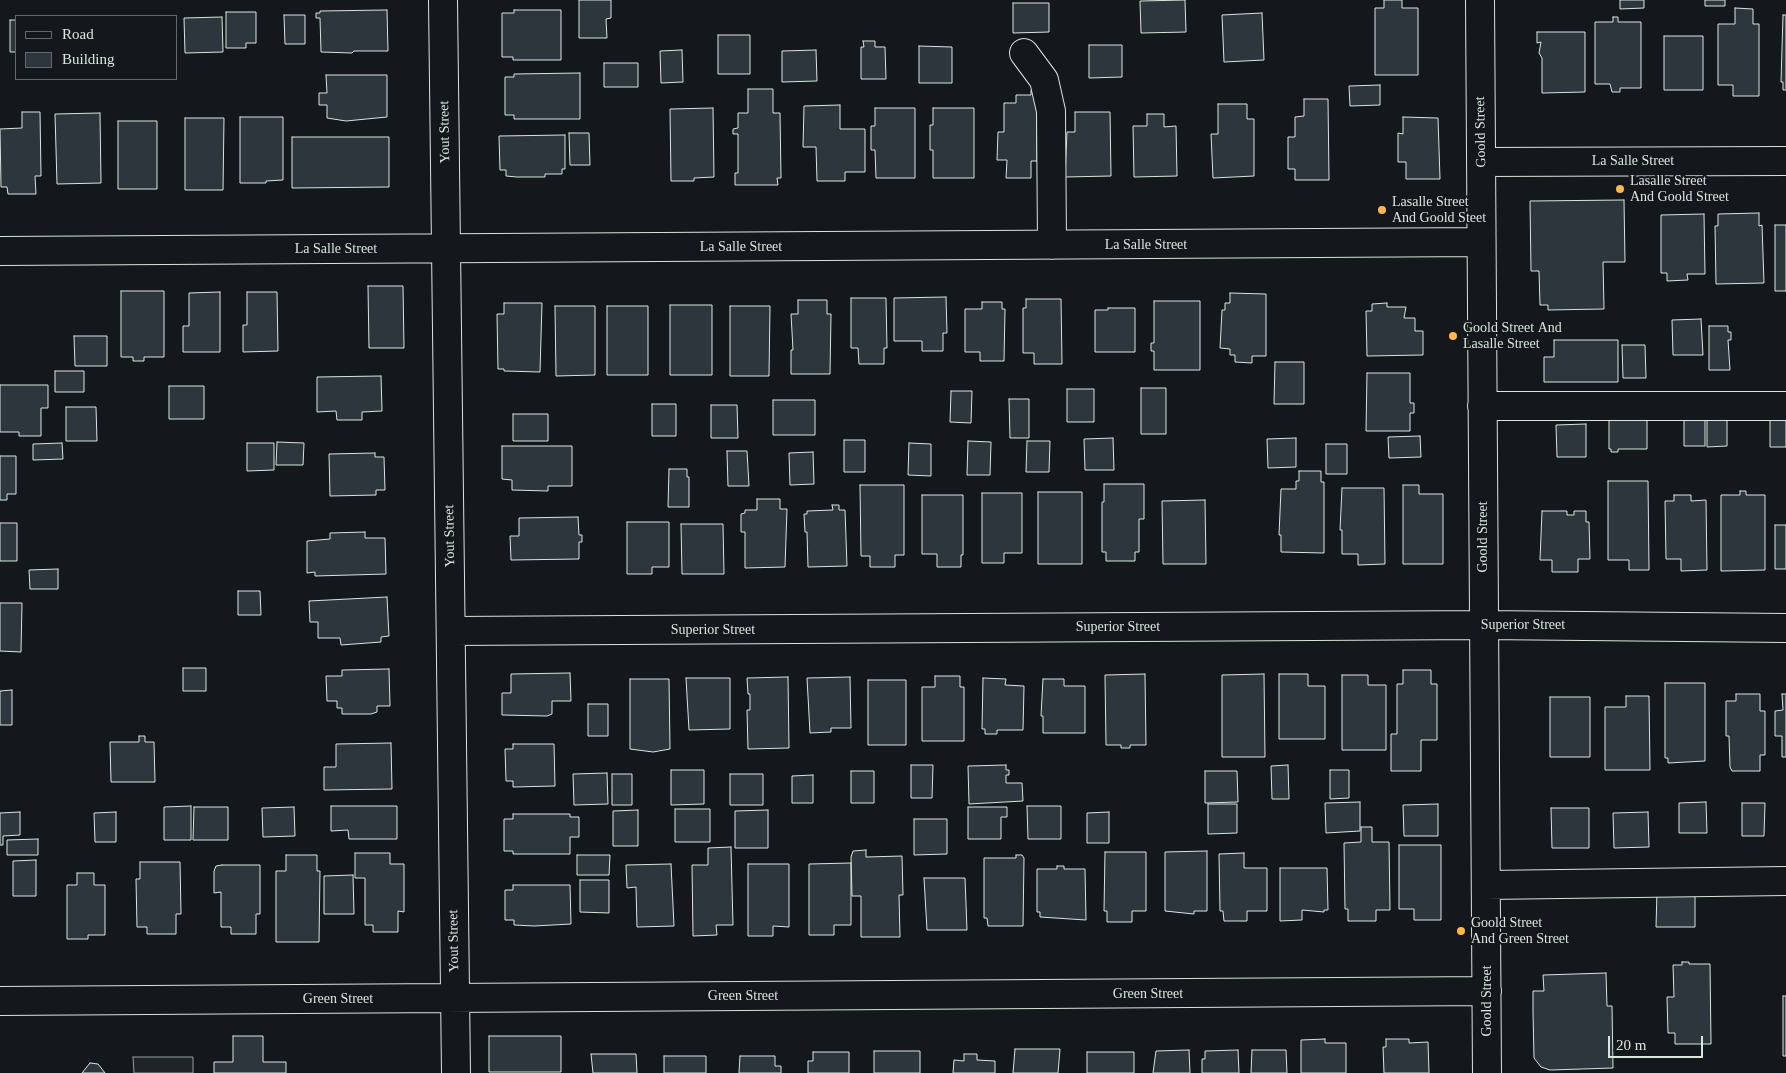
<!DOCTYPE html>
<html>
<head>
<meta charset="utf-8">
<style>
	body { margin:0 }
	#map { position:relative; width:1786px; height:1073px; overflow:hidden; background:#14181c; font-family:"Times New Roman",serif }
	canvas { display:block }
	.legend { position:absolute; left:15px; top:15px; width:162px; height:65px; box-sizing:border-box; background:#14181c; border:1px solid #626a69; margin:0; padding:6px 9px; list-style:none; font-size:15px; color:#d8e6dc }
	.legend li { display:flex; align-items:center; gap:10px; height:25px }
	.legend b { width:25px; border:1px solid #626a69 }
	.scale { position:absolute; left:1608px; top:1036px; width:95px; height:22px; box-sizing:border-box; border:2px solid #d8e6dc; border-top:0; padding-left:6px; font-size:15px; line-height:18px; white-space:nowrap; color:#d8e6dc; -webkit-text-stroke:4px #14181c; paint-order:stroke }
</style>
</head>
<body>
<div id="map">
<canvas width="1786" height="1073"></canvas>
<ul class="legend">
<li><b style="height:6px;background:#14181c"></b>Road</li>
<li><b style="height:14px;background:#2c363c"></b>Building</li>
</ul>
<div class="scale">20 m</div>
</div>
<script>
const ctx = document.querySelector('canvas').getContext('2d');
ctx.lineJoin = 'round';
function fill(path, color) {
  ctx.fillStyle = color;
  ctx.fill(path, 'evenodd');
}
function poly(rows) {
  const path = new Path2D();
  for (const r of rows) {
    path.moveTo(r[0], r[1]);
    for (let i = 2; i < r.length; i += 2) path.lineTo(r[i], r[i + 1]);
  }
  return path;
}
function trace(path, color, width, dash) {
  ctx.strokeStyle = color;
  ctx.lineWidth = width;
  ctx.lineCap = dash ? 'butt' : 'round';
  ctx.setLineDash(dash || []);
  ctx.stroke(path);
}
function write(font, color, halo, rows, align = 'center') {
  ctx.font = font + ' "Times New Roman",serif';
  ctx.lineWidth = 4;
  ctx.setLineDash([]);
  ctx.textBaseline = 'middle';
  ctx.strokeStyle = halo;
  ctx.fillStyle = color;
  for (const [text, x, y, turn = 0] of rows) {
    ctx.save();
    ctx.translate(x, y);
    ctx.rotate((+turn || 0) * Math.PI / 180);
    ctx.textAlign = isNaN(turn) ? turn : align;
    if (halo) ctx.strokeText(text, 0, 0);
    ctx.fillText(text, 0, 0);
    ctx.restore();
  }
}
const green = poly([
	[133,1057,193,1057,193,1073,134,1073,133,1057]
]);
const building = poly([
	[579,0,611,0,611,18,606,19,607,38,579,38,579,0],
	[1185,0,1186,32,1141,33,1140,1,1185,0],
	[1384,0,1402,0,1402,8,1418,8,1418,75,1375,75,1375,8,1384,8,1384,0],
	[1620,0,1644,0,1644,8,1620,9,1620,0],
	[1705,0,1725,0,1725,6,1705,6,1705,0],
	[1013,3,1049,3,1049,32,1013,33,1013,3],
	[1735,8,1753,9,1753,24,1759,24,1759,96,1733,96,1733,85,1718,85,1718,24,1735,24,1735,8],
	[387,10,388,51,354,51,352,53,321,52,320,18,316,18,316,13,320,13,320,11,387,10],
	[514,10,561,10,561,60,513,60,513,57,502,57,502,13,514,13,514,10],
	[226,12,256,12,256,43,246,43,246,48,226,48,226,12],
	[1262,13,1264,60,1224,62,1222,15,1262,13],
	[284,15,305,15,305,44,285,44,284,15],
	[1783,15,1786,15,1786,90,1783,90,1783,82,1781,82,1783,15],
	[222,17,223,52,185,53,184,18,222,17],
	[1613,17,1618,17,1618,22,1641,22,1641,88,1620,88,1620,92,1612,92,1610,84,1595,84,1595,22,1613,22,1613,17],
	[10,20,16,20,16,52,10,52,10,20],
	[1537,32,1585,32,1585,92,1542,93,1542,58,1539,53,1541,42,1537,43,1537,32],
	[718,35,750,35,750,74,718,74,718,35],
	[1664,36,1703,36,1703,90,1664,90,1664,36],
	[863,41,875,41,875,47,885,47,886,79,861,79,861,47,864,47,863,41],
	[1089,45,1122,45,1122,77,1089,78,1089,45],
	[919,46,952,47,952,83,919,83,919,46],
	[682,50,683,82,661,83,660,51,682,50],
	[816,50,817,81,782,82,782,51,816,50],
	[604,63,638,63,638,87,604,87,604,63],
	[580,73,580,119,514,119,514,115,505,115,505,77,514,77,514,74,580,73],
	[326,75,387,75,387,117,346,121,327,118,327,105,319,105,319,93,327,93,326,75],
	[1380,85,1380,105,1350,106,1349,86,1380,85],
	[748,89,773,89,773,113,780,113,781,178,777,178,778,185,735,185,735,173,738,173,738,134,733,134,733,129,738,128,738,113,748,113,748,89],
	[1031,91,1036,91,1037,95,1037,161,1031,161,1031,178,1006,178,1007,160,997,160,998,132,1004,132,1004,103,1016,103,1016,95,1031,95,1031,91],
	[1304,99,1328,99,1329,180,1295,180,1295,169,1288,169,1288,137,1295,137,1295,117,1304,116,1304,99],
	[1218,104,1247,104,1247,119,1254,119,1254,176,1213,178,1211,134,1218,134,1218,104],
	[840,105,840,129,865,129,865,172,845,172,845,181,817,181,816,147,803,147,804,106,840,105],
	[713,108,714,177,694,178,694,181,671,181,670,109,713,108],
	[875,108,915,108,915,178,876,178,875,150,871,150,871,126,875,126,875,108],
	[933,108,974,108,974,178,933,178,933,150,930,150,930,125,933,125,933,108],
	[22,112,40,112,41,176,35,176,36,194,8,194,7,187,1,187,0,129,22,128,22,112],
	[1075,112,1110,112,1111,176,1065,177,1067,132,1075,132,1075,112],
	[100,113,101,183,57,184,55,114,100,113],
	[1147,114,1164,114,1164,127,1176,126,1177,176,1134,177,1133,126,1147,126,1147,114],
	[240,117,283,117,283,180,266,181,266,183,240,183,240,117],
	[1403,117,1438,118,1440,179,1406,179,1406,162,1398,162,1398,133,1403,134,1403,117],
	[185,118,224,118,223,190,185,190,185,118],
	[118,121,157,121,157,189,118,189,118,121],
	[569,133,589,133,590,165,570,165,569,133],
	[565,135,565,169,562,169,562,174,545,174,545,177,517,177,506,176,506,170,500,170,499,136,565,135],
	[292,137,389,137,389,187,292,188,292,137],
	[1624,200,1625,262,1603,262,1604,309,1548,310,1548,305,1540,305,1539,271,1531,271,1530,201,1624,200],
	[1759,213,1759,226,1762,225,1764,283,1716,284,1715,226,1718,226,1718,214,1759,213],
	[1704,214,1705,274,1687,274,1688,280,1667,281,1667,273,1661,273,1661,215,1704,214],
	[1775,225,1786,225,1786,291,1775,291,1775,225],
	[368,286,403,286,404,348,369,348,368,286],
	[121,291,164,291,164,357,144,357,144,361,133,361,133,357,121,357,121,291],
	[220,292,220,352,183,352,183,326,189,326,189,293,220,292],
	[247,292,277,292,278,351,243,352,243,325,247,325,247,292],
	[1230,293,1266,294,1266,356,1252,356,1252,363,1235,362,1235,355,1230,355,1230,349,1220,348,1222,310,1225,310,1225,303,1230,303,1230,293],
	[946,297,947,333,943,333,943,351,922,351,922,341,894,341,894,298,946,297],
	[851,298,886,298,887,348,884,348,884,364,859,364,858,348,851,348,851,298],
	[1026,299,1061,299,1062,364,1034,364,1034,353,1023,353,1023,308,1026,308,1026,299],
	[798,300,827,300,827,314,831,314,830,374,791,374,791,350,793,350,791,314,798,314,798,300],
	[1154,301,1200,301,1200,370,1154,370,1154,351,1151,351,1151,343,1154,343,1154,301],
	[982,302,1002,302,1002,309,1005,309,1004,361,980,361,980,352,965,352,965,309,982,309,982,302],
	[504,303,542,303,540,372,504,371,504,369,498,369,497,314,504,314,504,303],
	[1387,303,1387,307,1406,307,1404,318,1415,318,1415,331,1423,331,1423,355,1367,356,1366,311,1372,311,1372,304,1387,303],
	[670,305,712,305,712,375,670,375,670,305],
	[555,306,595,306,595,375,556,376,555,306],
	[607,306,648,306,648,375,607,375,607,306],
	[730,306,770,306,769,376,730,376,730,306],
	[1108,308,1135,308,1135,352,1095,352,1095,310,1108,310,1108,308],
	[1701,319,1703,355,1673,355,1672,320,1701,319],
	[1709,326,1728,326,1728,332,1731,332,1731,340,1728,340,1730,370,1709,370,1709,326],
	[74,336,107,336,107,366,75,366,74,336],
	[1554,340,1618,340,1618,382,1544,382,1544,357,1554,357,1554,340],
	[1622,345,1645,345,1646,378,1623,378,1622,345],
	[1275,362,1304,362,1304,404,1274,404,1275,362],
	[55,371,84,371,84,392,55,392,55,371],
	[1367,373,1410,373,1410,403,1414,403,1414,413,1410,413,1410,431,1366,431,1367,373],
	[381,376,382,411,362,412,362,420,337,420,336,411,317,412,317,377,381,376],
	[0,385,48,385,48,408,41,408,41,436,19,436,19,432,0,432,0,385],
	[169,386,204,386,204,419,169,419,169,386],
	[1141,388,1166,388,1166,434,1141,434,1141,388],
	[1067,389,1094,389,1094,422,1067,422,1067,389],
	[951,391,972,391,971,423,950,422,951,391],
	[1009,399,1029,399,1029,438,1010,438,1009,399],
	[773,400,815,400,815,435,773,435,773,400],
	[652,404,676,404,676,436,652,436,652,404],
	[711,405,737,405,738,438,711,438,711,405],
	[66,407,96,407,97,441,66,441,66,407],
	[513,414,548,414,548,441,513,441,513,414],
	[1609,416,1647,416,1647,449,1618,449,1618,452,1611,452,1611,449,1609,449,1609,416],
	[1684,418,1705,418,1705,446,1684,446,1684,418],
	[1707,418,1727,418,1727,446,1707,447,1707,418],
	[1770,418,1786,418,1786,447,1770,447,1770,418],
	[1586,424,1586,457,1557,457,1556,425,1586,424],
	[1420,436,1421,457,1389,458,1388,437,1420,436],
	[1113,438,1114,470,1085,470,1084,439,1113,438],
	[1296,438,1296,467,1268,468,1267,439,1296,438],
	[844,440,865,440,865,472,844,472,844,440],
	[968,441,991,442,990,475,967,475,968,441],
	[1027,441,1050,441,1049,472,1026,472,1027,441],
	[277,442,304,443,303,465,276,465,277,442],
	[62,443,63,459,33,460,33,444,62,443],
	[247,443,274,443,274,470,247,471,247,443],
	[909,443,931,444,931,476,908,475,909,443],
	[1326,444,1347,444,1347,474,1326,474,1326,444],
	[502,446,572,446,572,486,548,486,548,491,512,490,512,480,502,479,502,446],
	[727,451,747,451,749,486,728,486,727,451],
	[813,452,814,484,790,485,789,453,813,452],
	[375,453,375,457,384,457,385,490,376,490,376,495,330,496,329,454,375,453],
	[0,456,16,456,16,494,7,494,7,500,0,500,0,456],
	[669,469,687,469,687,477,689,477,689,507,668,507,669,469],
	[1299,471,1321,471,1321,482,1324,482,1324,553,1281,552,1281,535,1279,535,1281,489,1296,489,1296,481,1299,481,1299,471],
	[1608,481,1648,481,1649,570,1629,570,1629,560,1608,560,1608,481],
	[1104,484,1144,484,1144,519,1139,519,1139,552,1135,552,1135,561,1106,561,1106,552,1102,552,1102,502,1104,502,1104,484],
	[860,485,904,485,904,555,895,555,895,567,870,567,870,556,861,556,860,485],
	[1403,485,1419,485,1419,494,1443,494,1443,564,1403,564,1403,485],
	[1342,488,1384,488,1385,564,1358,565,1358,554,1342,554,1342,530,1340,530,1342,488],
	[1740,491,1746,491,1746,495,1765,495,1765,570,1721,571,1721,495,1740,495,1740,491],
	[1038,492,1082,492,1082,564,1038,564,1038,492],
	[982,493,1022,493,1022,553,1004,553,1004,563,982,563,982,493],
	[922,495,963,495,963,555,961,555,961,567,937,567,937,554,922,554,922,495],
	[1674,495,1691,495,1691,501,1706,500,1707,570,1681,571,1681,559,1666,559,1665,501,1674,501,1674,495],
	[757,499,780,499,780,509,787,509,785,567,745,568,745,532,741,532,741,514,745,513,745,510,757,510,757,499],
	[1205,500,1206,564,1163,564,1162,501,1205,500],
	[832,505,839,505,839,510,845,510,847,566,808,567,807,532,805,532,804,514,807,514,807,511,833,510,832,505],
	[1542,511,1567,511,1567,515,1574,515,1574,511,1586,511,1586,522,1589,522,1590,559,1578,559,1578,572,1552,572,1552,560,1540,560,1542,511],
	[578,517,579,535,582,535,582,542,579,542,579,559,511,560,510,536,519,536,519,518,578,517],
	[627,522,669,522,669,567,652,567,652,574,627,574,627,522],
	[0,523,17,523,17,561,0,561,0,523],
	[681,524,723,524,724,574,682,574,681,524],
	[1775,525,1786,525,1786,569,1775,569,1775,525],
	[365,532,365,538,385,538,386,574,315,576,315,572,307,573,307,541,330,539,330,533,365,532],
	[58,569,58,589,30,589,29,570,58,569],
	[238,591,260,591,261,615,238,615,238,591],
	[387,597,389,636,381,637,381,642,341,645,340,638,318,638,318,622,310,622,309,601,387,597],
	[0,603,22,603,21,652,0,651,0,603],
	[183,668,206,668,206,691,183,691,183,668],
	[389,669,390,706,377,706,377,712,371,714,342,714,342,708,337,708,337,701,327,701,326,676,342,676,342,670,389,669],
	[1403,670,1431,670,1431,684,1437,684,1437,740,1421,740,1421,771,1391,771,1391,734,1397,734,1397,684,1403,684,1403,670],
	[570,673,571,701,552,701,552,714,547,716,502,715,502,693,511,693,511,674,570,673],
	[1145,674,1146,745,1130,745,1130,748,1121,748,1121,745,1106,745,1105,675,1145,674],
	[1264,674,1265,757,1222,757,1222,675,1264,674],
	[1279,674,1308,674,1308,686,1325,686,1325,739,1279,739,1279,674],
	[1342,675,1368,675,1368,685,1386,685,1386,750,1342,750,1342,675],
	[935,676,960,676,960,687,964,687,964,741,922,741,922,687,935,687,935,676],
	[788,677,789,748,748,749,747,710,750,710,750,694,748,694,747,678,788,677],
	[850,677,851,728,831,728,831,732,810,733,807,678,850,677],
	[686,678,730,678,730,729,689,730,686,678],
	[983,678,1006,679,1005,685,1024,686,1023,730,997,730,997,734,985,734,985,729,982,729,983,678],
	[630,679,669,679,670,749,653,752,630,749,630,679],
	[1043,679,1064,679,1064,686,1085,686,1085,733,1043,733,1043,716,1041,716,1043,679],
	[868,680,906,680,906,745,868,745,868,680],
	[1665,683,1705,683,1705,761,1668,763,1668,758,1665,758,1665,683],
	[12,690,12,725,0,725,0,691,12,690],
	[1736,694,1760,694,1760,711,1765,711,1765,755,1760,755,1760,771,1732,771,1730,767,1729,736,1726,736,1726,701,1736,701,1736,694],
	[1782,694,1786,694,1786,757,1782,757,1782,736,1775,736,1775,711,1783,710,1782,694],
	[1626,696,1649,696,1650,770,1605,770,1605,707,1626,707,1626,696],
	[1550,697,1590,697,1590,757,1550,757,1550,697],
	[588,704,608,704,608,736,588,736,588,704],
	[139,736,145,736,145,742,154,742,155,782,111,782,110,742,139,742,139,736],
	[391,743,392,789,324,790,324,767,336,767,336,744,391,743],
	[513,744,554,744,555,786,513,787,513,781,506,781,505,749,513,749,513,744],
	[911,765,933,765,932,798,911,798,911,765],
	[1006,765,1006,770,1009,770,1009,775,1006,775,1006,783,1022,783,1023,801,969,804,968,766,1006,765],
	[1288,765,1289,799,1272,799,1271,766,1288,765],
	[671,770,704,770,704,804,671,805,671,770],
	[1330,770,1349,770,1349,798,1330,799,1330,770],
	[851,771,874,771,874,803,851,803,851,771],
	[1205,771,1237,771,1238,802,1205,803,1205,771],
	[607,773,608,804,574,805,573,774,607,773],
	[612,774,632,774,632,805,612,805,612,774],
	[730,774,763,774,763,805,730,805,730,774],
	[813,775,813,803,792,803,792,776,813,775],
	[1360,802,1360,831,1326,833,1325,803,1360,802],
	[1706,802,1707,833,1679,833,1679,803,1706,802],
	[1742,803,1765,803,1764,836,1742,836,1742,803],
	[1208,804,1237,804,1237,833,1208,834,1208,804],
	[1438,804,1438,836,1404,836,1403,805,1438,804],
	[191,806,191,840,164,840,164,807,191,806],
	[331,806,397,806,397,839,349,839,348,830,331,831,331,806],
	[1027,806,1061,806,1061,839,1028,839,1027,806],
	[194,807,228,807,228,840,193,840,194,807],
	[294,807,295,836,263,837,262,808,294,807],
	[968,807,1007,807,1007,817,1001,817,1001,839,968,839,968,807],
	[1551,808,1589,808,1589,848,1552,848,1551,808],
	[675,809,710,809,710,842,675,842,675,809],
	[638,810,638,846,613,846,613,811,638,810],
	[768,810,768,848,735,848,735,811,768,810],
	[20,812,20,835,3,836,3,845,0,845,0,813,20,812],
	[116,812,116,842,95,842,94,813,116,812],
	[1109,812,1109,843,1087,843,1087,813,1109,812],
	[1648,812,1649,847,1614,848,1613,813,1648,812],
	[513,814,570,814,570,817,579,817,579,837,570,837,570,854,513,854,513,851,504,851,504,819,513,819,513,814],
	[914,819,947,819,947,854,914,855,914,819],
	[1361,827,1372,827,1372,842,1389,842,1390,910,1376,910,1376,921,1348,921,1348,909,1345,909,1344,843,1361,842,1361,827],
	[38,839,38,855,7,855,7,840,38,839],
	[1399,845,1441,845,1441,920,1414,920,1414,909,1399,909,1399,845],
	[731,847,733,925,716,925,717,935,693,936,692,865,708,865,708,848,731,847],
	[866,850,866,857,902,856,903,895,899,895,900,937,861,937,861,896,852,896,851,857,853,851,866,850],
	[1207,851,1207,911,1194,911,1194,914,1165,911,1165,852,1207,851],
	[1105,852,1146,852,1146,911,1132,911,1132,922,1107,922,1107,911,1104,911,1105,852],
	[355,853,390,853,390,864,404,864,404,912,398,911,398,932,373,932,373,925,365,925,365,878,355,878,355,853],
	[1244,853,1244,868,1267,868,1267,911,1247,911,1247,921,1224,921,1223,911,1220,911,1219,854,1244,853],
	[286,855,317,855,317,871,320,871,319,942,276,942,276,871,286,871,286,855],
	[577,855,610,855,609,875,577,875,577,855],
	[1016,855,1022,855,1024,858,1023,926,988,926,987,918,984,918,984,858,1016,858,1016,855],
	[36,860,36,896,13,896,13,861,36,860],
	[140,862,180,862,181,914,176,914,176,934,147,934,147,927,137,927,136,879,140,879,140,862],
	[851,863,851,925,834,925,834,935,809,935,809,864,851,863],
	[671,864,674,926,637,927,636,887,627,888,626,865,671,864],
	[748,864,789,864,789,927,773,926,773,936,748,936,748,864],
	[222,865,260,865,260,914,256,914,256,934,231,934,231,927,221,927,221,892,214,893,214,871,216,866,222,865],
	[1057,866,1064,866,1064,869,1085,869,1086,920,1040,917,1040,912,1037,912,1037,869,1057,869,1057,866],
	[1280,868,1327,868,1328,910,1324,910,1324,912,1302,910,1302,920,1280,921,1280,868],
	[77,873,94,873,94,885,105,885,105,935,88,935,88,939,67,939,67,885,77,885,77,873],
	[353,875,354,914,324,914,324,876,353,875],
	[924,878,965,878,967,930,927,930,924,878],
	[580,880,609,880,609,913,580,912,580,880],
	[513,885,570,885,571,924,534,926,514,925,514,920,505,920,505,890,513,890,513,885],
	[1657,891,1695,892,1695,927,1656,927,1657,891],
	[1682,962,1689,962,1689,964,1710,964,1711,1044,1675,1044,1675,1033,1668,1033,1667,997,1674,997,1673,965,1682,965,1682,962],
	[1606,973,1607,1006,1612,1006,1613,1068,1550,1070,1541,1067,1534,1058,1533,1013,1533,991,1544,991,1543,975,1606,973],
	[1783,996,1786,996,1786,1056,1783,1056,1783,996],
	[233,1036,263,1036,263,1062,286,1062,286,1073,214,1073,214,1062,233,1062,233,1036],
	[489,1036,561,1036,561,1072,489,1072,489,1036],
	[1325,1039,1325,1043,1346,1043,1346,1073,1301,1073,1301,1040,1325,1039],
	[1386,1039,1409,1039,1409,1043,1428,1042,1429,1073,1384,1073,1383,1047,1386,1047,1386,1039],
	[1015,1049,1060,1049,1058,1073,1013,1073,1015,1049],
	[1189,1050,1190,1073,1153,1073,1156,1051,1189,1050],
	[1238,1050,1239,1073,1202,1073,1202,1059,1205,1059,1205,1051,1238,1050],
	[1252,1050,1286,1050,1287,1073,1251,1073,1252,1050],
	[874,1051,920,1051,920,1073,874,1073,874,1051],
	[813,1052,849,1052,849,1073,808,1073,808,1061,813,1061,813,1052],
	[1087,1052,1134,1052,1134,1073,1087,1073,1087,1052],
	[591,1054,636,1054,637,1073,593,1073,591,1054],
	[964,1054,977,1054,977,1060,995,1061,995,1073,953,1073,954,1060,964,1061,964,1054],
	[664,1056,706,1056,706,1073,664,1073,664,1056],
	[740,1056,775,1056,775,1066,781,1066,781,1073,739,1073,740,1056],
	[90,1063,98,1064,105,1073,82,1073,90,1063]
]);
const minor = poly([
	[443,0,456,1073],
	[1480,0,1487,1073],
	[1024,53,1044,80,1051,111,1052,245],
	[1481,162,1786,161],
	[0,251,1481,242],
	[1482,406,1786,406],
	[451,631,1484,625,1786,628],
	[1486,885,1786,881],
	[0,1001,1487,991]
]);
const markers = [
	[1620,189,5,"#ffb74d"],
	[1382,210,5,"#ffb74d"],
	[1453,336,5,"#ffb74d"],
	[1461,931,5,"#ffb74d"]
];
const streetNames = [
	["Yout Street",445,132,-91],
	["Goold Street",1481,132,-91],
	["La Salle Street",1633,161],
	["La Salle Street",1146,245],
	["La Salle Street",741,247],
	["La Salle Street",336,249],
	["Yout Street",450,536,-91],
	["Goold Street",1483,537,-90],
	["Superior Street",1523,625],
	["Superior Street",1118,627],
	["Superior Street",713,630],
	["Yout Street",454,941,-91],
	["Green Street",1148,994],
	["Green Street",743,996],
	["Green Street",338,999],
	["Goold Street",1487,1001,-90]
];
const poiNames = [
	["Lasalle Street",1630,181],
	["And Goold Street",1630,197],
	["Lasalle Street",1392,202],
	["And Goold Steet",1392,218],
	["Goold Street And",1463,328],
	["Lasalle Street",1463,344],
	["Goold Street",1471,923],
	["And Green Street",1471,939]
];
fill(green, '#202428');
trace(green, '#939e99', 1);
fill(building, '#2c363c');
trace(building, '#d8e6dc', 1);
trace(minor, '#d8e6dc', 30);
trace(minor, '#14181c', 28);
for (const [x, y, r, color] of markers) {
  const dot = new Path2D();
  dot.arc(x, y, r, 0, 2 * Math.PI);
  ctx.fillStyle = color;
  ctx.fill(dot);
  trace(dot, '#14181c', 2);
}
write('14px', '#d8e6dc', '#14181c', streetNames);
write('14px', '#d8e6dc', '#14181c', poiNames, 'left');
</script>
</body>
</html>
